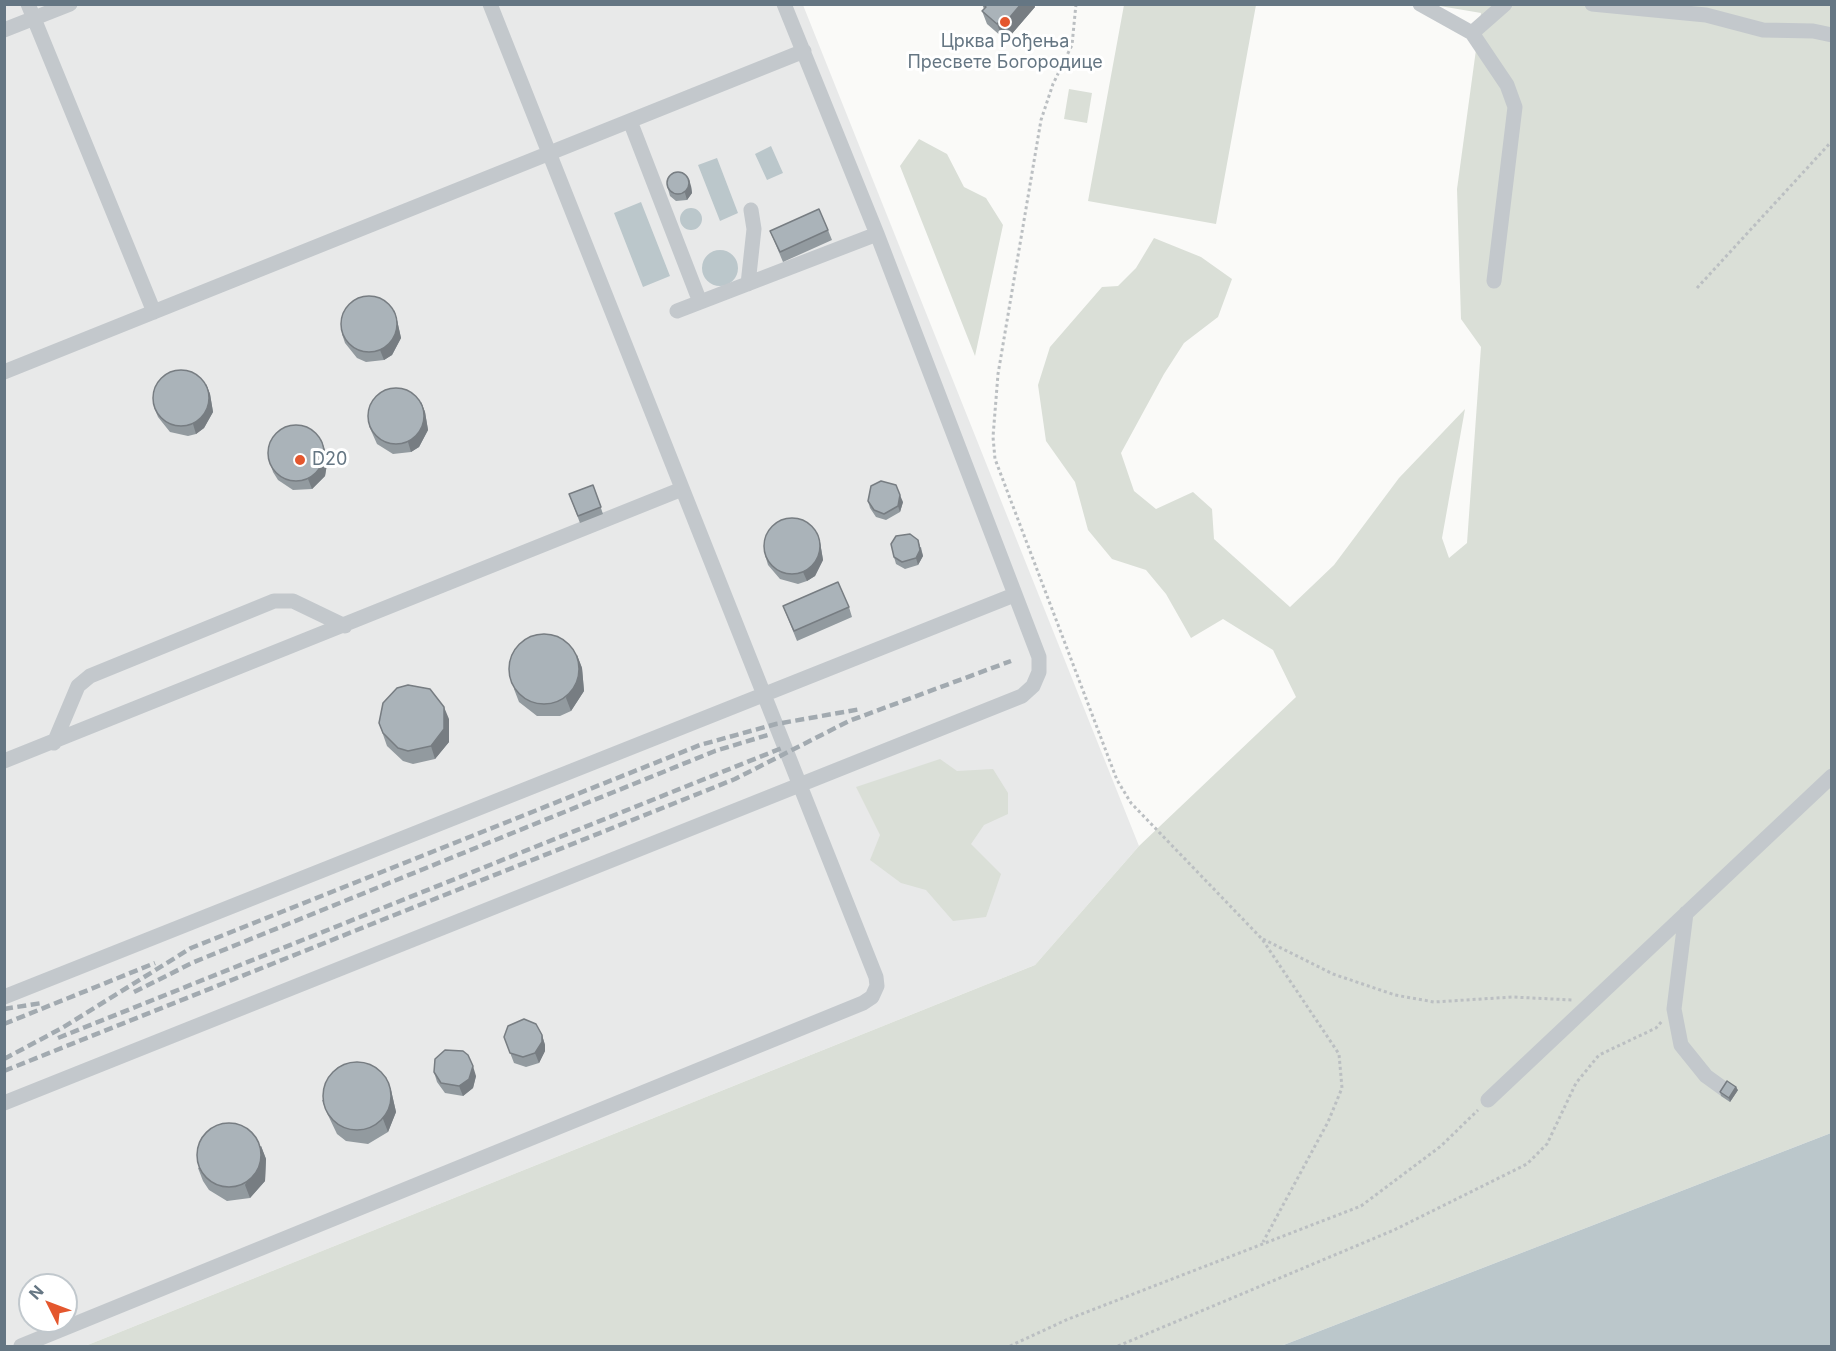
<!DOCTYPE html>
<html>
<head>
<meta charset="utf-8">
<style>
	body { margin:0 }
	#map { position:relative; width:1836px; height:1351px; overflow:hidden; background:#fafaf8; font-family:Inter,sans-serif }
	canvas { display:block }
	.frame { position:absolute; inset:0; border:6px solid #657683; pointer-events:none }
	.north { position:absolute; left:18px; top:1273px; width:60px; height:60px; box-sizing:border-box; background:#fff; border:2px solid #c1c8cd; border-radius:50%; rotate:312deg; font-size:16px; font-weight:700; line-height:24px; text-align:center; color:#657683 }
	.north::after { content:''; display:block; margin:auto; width:21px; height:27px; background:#e4572e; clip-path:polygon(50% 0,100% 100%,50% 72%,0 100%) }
</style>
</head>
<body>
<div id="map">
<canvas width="1836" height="1351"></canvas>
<div class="frame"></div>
<div class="north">N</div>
</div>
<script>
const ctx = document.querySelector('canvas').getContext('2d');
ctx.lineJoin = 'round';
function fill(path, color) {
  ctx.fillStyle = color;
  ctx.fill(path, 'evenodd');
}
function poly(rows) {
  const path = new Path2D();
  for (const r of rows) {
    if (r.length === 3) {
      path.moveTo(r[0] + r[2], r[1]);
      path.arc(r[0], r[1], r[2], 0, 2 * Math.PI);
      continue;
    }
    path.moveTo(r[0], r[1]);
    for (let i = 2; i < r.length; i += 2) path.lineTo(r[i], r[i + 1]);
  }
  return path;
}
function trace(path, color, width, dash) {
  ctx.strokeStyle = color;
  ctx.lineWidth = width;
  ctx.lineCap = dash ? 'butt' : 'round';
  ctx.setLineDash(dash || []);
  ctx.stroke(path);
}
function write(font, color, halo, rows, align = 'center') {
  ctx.font = font + ' Inter,sans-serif';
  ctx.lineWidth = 6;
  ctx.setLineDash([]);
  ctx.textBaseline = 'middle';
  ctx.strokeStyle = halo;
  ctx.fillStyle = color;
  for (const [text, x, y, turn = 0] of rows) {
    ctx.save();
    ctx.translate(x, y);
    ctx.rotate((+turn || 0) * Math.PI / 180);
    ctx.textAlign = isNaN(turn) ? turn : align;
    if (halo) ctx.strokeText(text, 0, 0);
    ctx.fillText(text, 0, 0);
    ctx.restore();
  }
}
const built = poly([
	[5,5,803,5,1139,846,1035,965,85,1346,5,1346],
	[30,1285,66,1285,66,1321,30,1321]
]);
const green = poly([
	[1124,5,1256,5,1216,224,1088,201],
	[1434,5,1831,5,1831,1133,1281,1346,85,1346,1035,965,1139,846,1296,697,1273,650,1223,619,1191,638,1166,594,1146,570,1112,559,1088,530,1075,482,1046,441,1038,385,1050,347,1102,287,1118,286,1136,268,1154,238,1201,257,1232,279,1218,317,1184,343,1164,374,1121,453,1134,491,1156,509,1193,492,1212,509,1214,539,1290,607,1334,565,1399,478,1465,409,1442,538,1449,558,1467,543,1481,347,1461,319,1457,189,1481,13],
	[1069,89,1092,93,1087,123,1064,119],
	[919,139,947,154,964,187,986,198,1003,225,975,356,900,166],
	[940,759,957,771,993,769,1008,793,1008,814,984,825,971,844,1001,874,986,917,953,921,926,890,901,883,870,860,880,835,856,787]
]);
const water = poly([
	[771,146,783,173,767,180,755,154],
	[717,158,738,213,720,221,698,165],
	[641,202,670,276,643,287,614,213],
	[691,219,11],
	[720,268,18],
	[1831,1133,1831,1346,1281,1346]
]);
const path = poly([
	[1076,4,1072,45,1053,84,1041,120,998,374,993,437,995,459,1117,780,1131,803,1262,939,1339,1054,1342,1088,1328,1122,1263,1242],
	[1697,288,1832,141],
	[1263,939,1333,974,1395,995,1434,1002,1513,997,1572,1000],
	[1010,1346,1066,1320,1361,1206,1441,1146,1478,1110],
	[1118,1346,1394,1230,1527,1164,1547,1144,1576,1083,1599,1055,1656,1028,1662,1021]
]);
const minor = poly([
	[28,4,154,312],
	[1420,4,1472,33,1507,85,1515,107,1494,281],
	[1592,4,1706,15,1763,30,1813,31,1832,35],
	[4,30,70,4],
	[1472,33,1505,4],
	[630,121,700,302],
	[748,284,754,229,751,210],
	[677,311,877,234],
	[4,372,804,51],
	[54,743,78,686,90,676,274,601,293,601,345,626],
	[4,761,682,489],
	[1686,913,1674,1009,1681,1045,1706,1076,1724,1089],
	[4,997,1014,595],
	[1488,1100,1832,776],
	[4,1103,1022,696,1033,686,1039,672,1039,657,877,234,784,4],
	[21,1346,863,1003,872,997,877,986,876,977,490,4]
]);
const rail = poly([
	[134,992,194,962,715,751,771,734],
	[4,1009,42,1003],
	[4,1024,155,963],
	[58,1038,782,748],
	[4,1059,62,1028,191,948,700,745,776,724,861,709],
	[4,1071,735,779,849,721,1011,661]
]);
const wall = poly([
	[982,4,1034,4,1035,7,1010,36,1006,33,1002,37,987,24,982,11,984,9],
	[691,186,692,193,687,200,676,201,670,196,668,189],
	[828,230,832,240,783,262,770,231],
	[394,310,397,320,401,338,392,355,384,360,366,362,357,358,345,343,342,334],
	[206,384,210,394,213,412,204,428,196,434,188,436,170,432,158,417,154,407],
	[421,402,425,412,428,430,419,447,411,452,393,454,377,444,369,426],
	[321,439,328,458,325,476,312,489,293,490,278,480,273,472,270,462],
	[593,485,603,514,580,523,569,494],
	[868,501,903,502,900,512,886,520,876,517,870,508],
	[820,542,823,560,815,576,807,581,798,584,780,579,768,565,765,555],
	[921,547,923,556,918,565,905,569,896,564,894,557],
	[783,606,849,607,852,617,797,641],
	[577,655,582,668,584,691,571,711,560,716,537,716,519,702,514,689],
	[449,719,449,742,435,759,413,764,403,761,387,746,379,723],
	[542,1035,545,1045,545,1051,539,1063,526,1067,514,1063,504,1037],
	[434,1072,476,1076,473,1088,463,1096,445,1093,437,1082],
	[391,1090,396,1112,388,1132,368,1144,346,1141,337,1134,327,1113,322,1100],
	[1738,1090,1730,1102,1721,1096,1720,1092],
	[261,1146,266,1159,265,1181,250,1198,227,1201,209,1190,203,1181,198,1168]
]);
const shadedWall = poly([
	[1021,4,1034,4,1035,7,1010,36,1005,23],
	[1001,20,1006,33,1002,37,997,24],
	[689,179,691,186,692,193,687,200,685,193],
	[394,310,397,320,401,338,392,355,384,360,380,350],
	[206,384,210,394,213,412,204,428,196,434,193,424],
	[421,402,425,412,428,430,419,447,411,452,408,442],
	[324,448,328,458,325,476,312,489,308,479],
	[900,495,903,502,900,512,898,506],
	[817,532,820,542,823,560,815,576,807,581,803,572],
	[918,540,923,556,918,565,916,558],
	[577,655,582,668,584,691,571,711,566,698],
	[444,707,449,719,449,742,435,759,431,746],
	[542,1035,545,1045,545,1051,539,1063,535,1053],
	[473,1066,476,1076,473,1088,463,1096,459,1086],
	[386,1077,391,1090,396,1112,388,1132,383,1119],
	[1736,1087,1738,1090,1730,1102,1729,1098],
	[261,1146,266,1159,265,1181,250,1198,245,1185]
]);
const building = poly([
	[983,4,1021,4,1005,23,1001,20,997,24,982,11,986,7,983,4],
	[678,183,11],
	[819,209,828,230,780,252,770,231,819,209],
	[369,324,28],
	[181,398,28],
	[396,416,28],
	[296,453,28],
	[881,481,896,485,900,495,898,506,884,514,874,510,868,501,871,486,881,481],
	[593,485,601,507,578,516,569,494,593,485],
	[792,546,28],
	[910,534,918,540,920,550,916,558,902,562,894,557,891,544,896,536,910,534],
	[838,582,849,607,794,631,783,606,838,582],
	[544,669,35],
	[408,685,430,689,444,707,444,729,431,746,408,751,398,748,383,733,379,723,383,703,397,688,408,685],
	[524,1019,536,1024,542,1035,542,1042,535,1053,523,1057,510,1053,504,1037,508,1026,524,1019],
	[445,1050,463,1051,468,1055,473,1066,469,1079,459,1086,441,1083,434,1072,435,1059,445,1050],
	[357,1096,34],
	[1727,1081,1736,1087,1729,1098,1720,1092,1727,1081],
	[229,1155,32]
]);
const markers = [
	[1005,22,6,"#e4572e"],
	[300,460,6,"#e4572e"]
];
const poiNames = [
	["Црква Рођења",1005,42],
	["Пресвете Богородице",1005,63],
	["D20",312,460,"left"]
];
fill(built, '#e8e9e9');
fill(green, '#dadfd7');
fill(water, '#bbc7cb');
trace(path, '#bbbfc2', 3, [3, 3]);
trace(minor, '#c3c8cc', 15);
trace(rail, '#a2aab0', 4.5, [9, 4.5]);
fill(wall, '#929a9f');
fill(shadedWall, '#777d82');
fill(building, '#aab3b9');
trace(building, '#777d82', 1.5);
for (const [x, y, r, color] of markers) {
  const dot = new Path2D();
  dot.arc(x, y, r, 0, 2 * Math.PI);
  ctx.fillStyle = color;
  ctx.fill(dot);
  trace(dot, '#fff', 2);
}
write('18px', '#657683', '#fff', poiNames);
</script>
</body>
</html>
